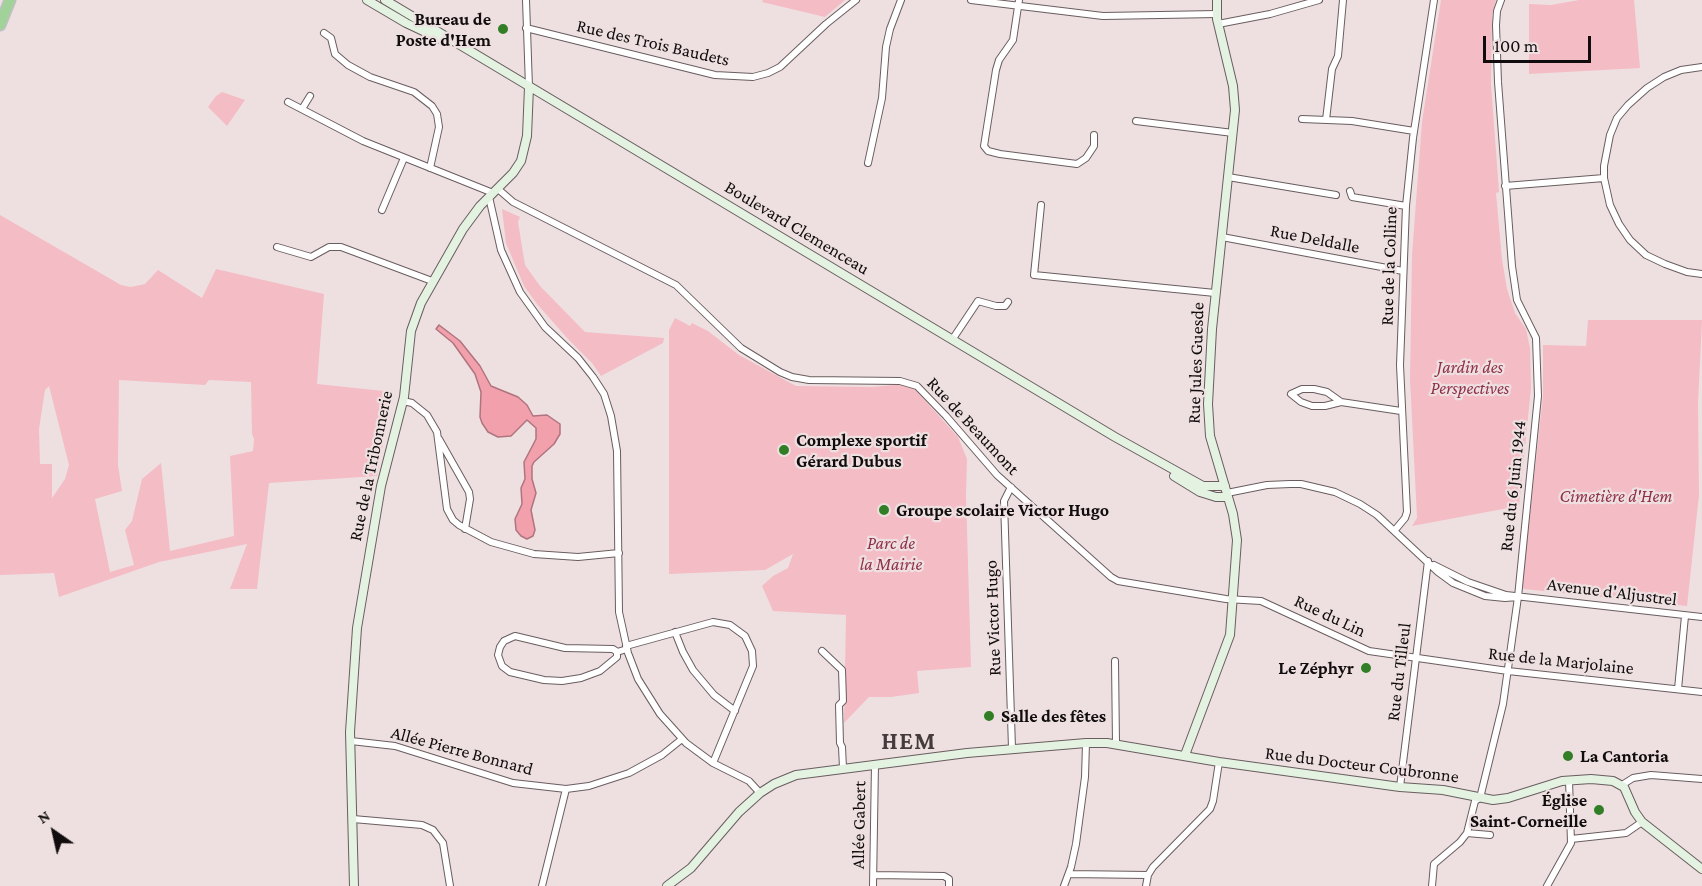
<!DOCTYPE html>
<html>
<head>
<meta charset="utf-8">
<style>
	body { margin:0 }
	#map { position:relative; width:1702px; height:886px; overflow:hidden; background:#eee0e1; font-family:"Crimson Pro",serif }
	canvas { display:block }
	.north { position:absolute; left:24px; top:802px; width:60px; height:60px; -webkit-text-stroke:4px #eee0e1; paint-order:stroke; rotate:326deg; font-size:16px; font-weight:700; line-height:24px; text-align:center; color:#110c0d }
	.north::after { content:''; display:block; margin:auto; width:21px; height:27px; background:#110c0d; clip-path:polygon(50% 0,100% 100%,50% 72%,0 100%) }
	.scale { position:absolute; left:1483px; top:36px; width:108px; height:27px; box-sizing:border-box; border:3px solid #110c0d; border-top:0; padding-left:8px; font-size:18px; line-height:21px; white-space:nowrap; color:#110c0d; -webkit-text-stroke:4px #eee0e1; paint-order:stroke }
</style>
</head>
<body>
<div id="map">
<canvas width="1702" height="886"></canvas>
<div class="north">N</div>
<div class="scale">100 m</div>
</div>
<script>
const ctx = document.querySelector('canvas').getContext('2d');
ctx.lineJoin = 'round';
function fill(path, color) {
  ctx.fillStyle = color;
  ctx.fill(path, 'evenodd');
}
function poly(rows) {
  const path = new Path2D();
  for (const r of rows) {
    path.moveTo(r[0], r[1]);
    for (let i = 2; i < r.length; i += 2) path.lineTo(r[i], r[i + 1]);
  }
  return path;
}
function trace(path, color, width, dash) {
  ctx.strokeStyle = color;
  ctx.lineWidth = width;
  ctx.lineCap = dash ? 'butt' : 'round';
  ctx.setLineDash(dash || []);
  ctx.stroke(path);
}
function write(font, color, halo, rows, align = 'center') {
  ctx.font = font + ' "Crimson Pro",serif';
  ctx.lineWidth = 4.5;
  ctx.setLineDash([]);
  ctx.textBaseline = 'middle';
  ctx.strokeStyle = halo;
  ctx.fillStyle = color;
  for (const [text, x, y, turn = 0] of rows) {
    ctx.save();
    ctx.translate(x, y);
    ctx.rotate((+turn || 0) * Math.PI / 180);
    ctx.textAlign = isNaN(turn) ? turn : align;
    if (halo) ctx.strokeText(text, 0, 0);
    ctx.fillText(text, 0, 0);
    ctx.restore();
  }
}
const green = poly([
	[763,0,845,0,825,17,762,2],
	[1441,0,1496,0,1492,14,1491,84,1499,192,1496,193,1502,259,1507,289,1515,313,1526,329,1530,348,1531,388,1519,506,1412,526,1417,518,1410,379,1412,255,1422,122],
	[1579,0,1634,0,1640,68,1529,74,1529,4,1551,5],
	[222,92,245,100,227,126,208,107,216,96],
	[502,209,520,217,518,222,525,265,540,286,585,332,664,338,663,343,601,376,592,363,568,339,537,304,524,286,506,243],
	[0,215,121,285,131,287,145,284,158,270,202,298,216,269,324,294,317,384,393,392,377,476,269,483,257,589,230,589,247,544,159,562,59,597,54,573,0,575],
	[119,380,205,385,209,380,251,382,252,434,254,439,253,451,230,456,234,536,170,551,161,463,142,479,132,521,125,530,134,565,110,572,95,499,122,491,118,465],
	[49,386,69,465,65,479,52,498,52,464,40,464,39,429,45,390],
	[675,318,690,326,692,323,708,331,739,355,796,386,872,387,906,384,912,386,958,437,967,459,966,495,971,667,917,671,919,693,891,697,869,697,844,723,846,615,773,611,762,586,773,576,788,568,793,554,765,570,669,574,669,330],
	[1588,320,1702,320,1698,404,1699,495,1687,606,1524,589,1522,587,1543,396,1543,345,1586,346]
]);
const water = poly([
	[439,325,460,341,480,366,491,386,518,397,527,405,533,416,547,415,560,424,560,434,554,444,534,462,532,466,532,479,536,493,531,510,535,530,533,536,527,539,521,536,516,530,515,519,522,504,521,488,525,479,524,462,536,439,536,428,527,420,511,436,498,437,488,432,482,423,480,417,481,392,475,374,453,343,436,329,439,325]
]);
const street = poly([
	[526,0,529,87],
	[971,0,1103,16,1217,14],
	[1019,0,1013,40,999,60,996,70,984,146,988,151,1000,154,1077,164,1086,158,1094,146,1094,135],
	[1218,24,1270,14,1319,0],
	[526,28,715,75,753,77,768,73,780,67,826,24,856,0],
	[324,33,331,38,335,54,348,65,370,77,414,92,432,106,437,114,439,127,430,168],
	[1702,67,1681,70,1664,77,1647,88,1628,105,1617,118,1610,135,1604,166,1604,178,1610,205,1619,224,1630,240,1646,255,1665,264,1687,272,1702,274],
	[288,102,363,141,493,193],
	[302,109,310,96],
	[1302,119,1352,121,1414,131],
	[1326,120,1332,69,1338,56,1343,0],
	[1136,121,1233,133],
	[868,163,882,98,886,47,890,29,901,0],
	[1228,177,1336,195],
	[1505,186,1604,178],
	[498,189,513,202,676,285,741,348,780,372,792,377,809,380,900,381,917,386,946,416,997,475,1111,577,1118,581,1226,599,1261,601,1369,651,1508,671,1702,692],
	[1350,191,1352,197,1406,206],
	[489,197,501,250,520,292,545,327,578,358,593,377,604,394,611,416,617,451,619,612,628,653,638,679,660,714,686,743,713,763,749,781,760,793],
	[1041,205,1034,275,1215,293],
	[382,210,404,158],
	[1222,237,1403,271],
	[277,247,311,257,329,247,341,247,432,281],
	[952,340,978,301,996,306,1005,306,1008,302],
	[403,401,412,403,427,415,437,432,447,509,453,520,459,525,491,542,534,554,578,557,619,553],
	[1341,402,1325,406,1312,406,1301,402,1291,394,1302,389,1314,389,1327,392,1341,402,1401,411],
	[439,439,469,492,470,499,465,529],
	[1011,487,1004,501,1012,748],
	[1227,493,1267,485,1290,484,1301,484,1335,492,1360,504,1377,515,1438,572,1453,583,1485,596,1505,598,1518,597],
	[1395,530,1405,518,1407,512,1400,365,1406,206,1413,138,1434,0],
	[1434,565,1468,582,1506,595,1702,617],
	[675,632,683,652,693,670,714,695,735,711],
	[626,646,713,622,730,625,745,636,752,651,753,666,713,763],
	[822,651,842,670,843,701,839,705,840,743,842,747,843,768],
	[617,652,617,657,600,671,581,678,562,681,544,680,510,672,502,666,498,655,500,647,504,641,515,636,565,648,613,649,617,652,627,649],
	[1115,661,1116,744],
	[1678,689,1685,616],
	[351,741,395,746,513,783,566,789,589,786,629,773,662,755,682,739],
	[1622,785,1633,778,1651,775,1702,779],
	[1400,787,1428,561],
	[353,819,422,825,433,830,443,843,450,886],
	[1467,833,1490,835],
	[1571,839,1626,833,1642,822],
	[1069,874,1148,875],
	[874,875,944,876,949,879,949,886],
	[542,886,566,789],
	[873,886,875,764],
	[1064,886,1071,867,1076,844,1085,777,1086,743],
	[1146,886,1148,875,1153,867,1210,809,1213,801,1219,762],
	[1432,886,1434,864,1460,842,1467,833,1475,801,1480,798,1503,704,1518,597,1538,396,1536,338,1517,300,1512,266,1498,82,1496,25,1497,11,1501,0],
	[1547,886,1571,843,1569,780]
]);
const secondary = poly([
	[367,0,406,23,442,40],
	[385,0,1115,437,1203,486,1225,486],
	[1174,476,1200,492,1216,497,1228,497],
	[1185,755,1230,635,1237,540,1233,514,1210,436,1208,404,1212,329,1235,110,1233,86,1217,19,1217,0],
	[354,886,350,732,357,628,381,486,404,397,411,331,421,303,463,229,480,206,513,173,521,161,527,136,529,87],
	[667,886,691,868,739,812,760,793,774,784,796,775,967,753,1086,743,1107,743,1219,762,1400,787,1443,790,1493,800,1508,798,1562,781,1591,779,1613,781,1624,787,1635,812,1642,822,1702,869]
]);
const highway = poly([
	[0,25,10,0]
]);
const markers = [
	[503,29,6,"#327e26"],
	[784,450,6,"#327e26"],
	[884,510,6,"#327e26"],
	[1366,668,6,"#327e26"],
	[989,716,6,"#327e26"],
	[1568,756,6,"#327e26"],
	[1599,810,6,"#327e26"]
];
const poiNames = [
	["Bureau de",491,19,"right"],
	["Poste d'Hem",491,40,"right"],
	["Complexe sportif",796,440],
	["Gérard Dubus",796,461],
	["Groupe scolaire Victor Hugo",896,510],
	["Le Zéphyr",1354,668,"right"],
	["Salle des fêtes",1001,716],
	["La Cantoria",1580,756],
	["Église",1587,800,"right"],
	["Saint-Corneille",1587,821,"right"]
];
const streetNames = [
	["Rue des Trois Baudets",653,43,13],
	["Boulevard Clemenceau",797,228,31],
	["Rue Deldalle",1315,239,11],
	["Rue de la Colline",1389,266,-88],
	["Rue Jules Guesde",1196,363,-88],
	["Rue de Beaumont",973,426,47],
	["Rue de la Tribonnerie",371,466,-78],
	["Rue du 6 Juin 1944",1513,486,-84],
	["Avenue d'Aljustrel",1612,592,7],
	["Rue du Lin",1330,616,25],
	["Rue Victor Hugo",993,618,-92],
	["Rue de la Marjolaine",1561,661,6],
	["Rue du Tilleul",1399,672,-83],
	["Allée Pierre Bonnard",462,751,15],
	["Rue du Docteur Coubronne",1362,765,7],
	["Allée Gabert",859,825,-89]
];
const parkNames = [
	["Jardin des",1470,367],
	["Perspectives",1470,388],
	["Cimetière d'Hem",1616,496],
	["Parc de",891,543],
	["la Mairie",891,564]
];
const districtNames = [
	["HEM",909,742]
];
fill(green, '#f4bcc4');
fill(water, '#f3a0ad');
trace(water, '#af747d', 1.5);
trace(street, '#695d5f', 8);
trace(secondary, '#695d5f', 10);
trace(highway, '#c1c0c0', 13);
trace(street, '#fff', 6);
trace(secondary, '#e3f2e1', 8);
trace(highway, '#a1d29a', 10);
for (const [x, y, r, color] of markers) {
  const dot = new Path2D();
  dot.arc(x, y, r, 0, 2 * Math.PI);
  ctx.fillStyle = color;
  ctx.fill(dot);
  trace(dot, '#eee0e1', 2);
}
write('bold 18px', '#110c0d', '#eee0e1', poiNames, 'left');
write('18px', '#110c0d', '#eee0e1', streetNames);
write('italic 18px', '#903047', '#eee0e1', parkNames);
ctx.letterSpacing = '1.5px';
write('bold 24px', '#463b3c', '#eee0e1', districtNames);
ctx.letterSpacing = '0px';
</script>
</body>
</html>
